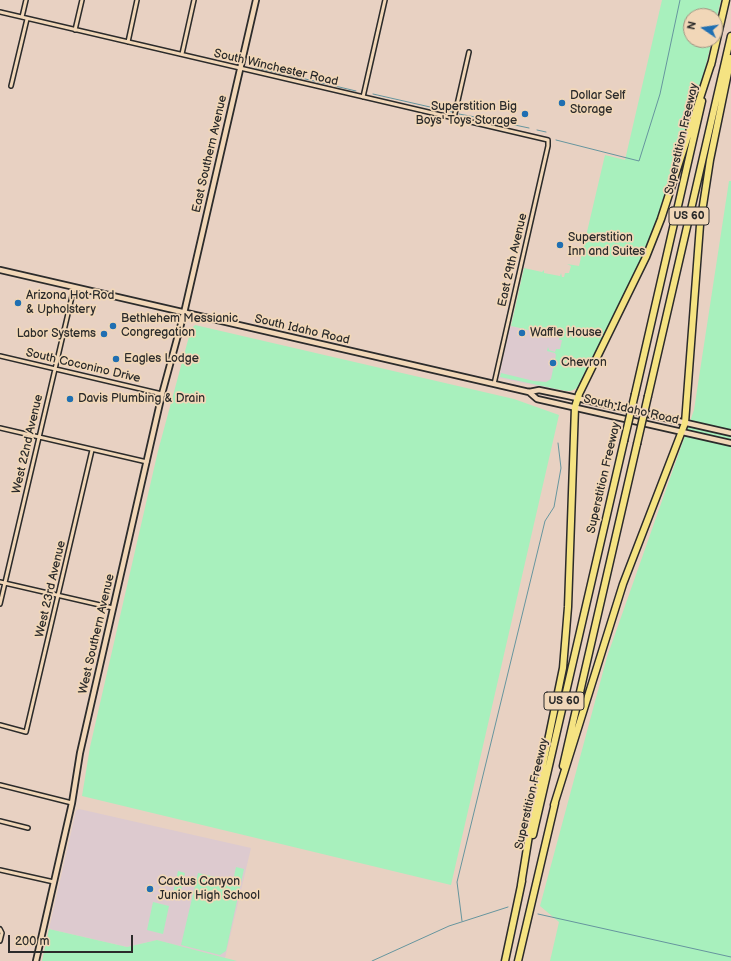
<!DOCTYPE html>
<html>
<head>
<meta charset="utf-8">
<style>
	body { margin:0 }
	#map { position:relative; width:731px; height:961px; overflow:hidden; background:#e8d1c2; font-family:"Balsamiq Sans",sans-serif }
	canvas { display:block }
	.north { position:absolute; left:683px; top:8px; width:40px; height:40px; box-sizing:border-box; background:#f1d7b8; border:1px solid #a29280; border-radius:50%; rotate:283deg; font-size:11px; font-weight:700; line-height:16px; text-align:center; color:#2b2b2b }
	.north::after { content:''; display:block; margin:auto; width:14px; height:18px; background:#1f6fb2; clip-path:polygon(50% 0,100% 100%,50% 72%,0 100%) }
	.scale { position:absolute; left:8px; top:935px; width:125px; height:18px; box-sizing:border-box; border:2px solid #2b2b2b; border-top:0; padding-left:5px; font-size:12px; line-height:14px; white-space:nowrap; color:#2b2b2b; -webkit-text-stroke:3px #f1d7b8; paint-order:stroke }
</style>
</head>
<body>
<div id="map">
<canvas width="731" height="961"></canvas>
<div class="north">N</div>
<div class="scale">200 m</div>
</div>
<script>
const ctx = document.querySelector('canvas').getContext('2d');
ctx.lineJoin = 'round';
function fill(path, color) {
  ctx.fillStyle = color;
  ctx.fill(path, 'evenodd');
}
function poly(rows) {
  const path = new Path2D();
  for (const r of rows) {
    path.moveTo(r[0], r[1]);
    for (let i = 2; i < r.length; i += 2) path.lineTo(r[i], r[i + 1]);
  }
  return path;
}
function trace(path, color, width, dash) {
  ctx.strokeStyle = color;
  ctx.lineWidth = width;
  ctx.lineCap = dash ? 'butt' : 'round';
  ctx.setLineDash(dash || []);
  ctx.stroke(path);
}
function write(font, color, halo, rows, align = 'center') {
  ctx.font = font + ' "Balsamiq Sans",sans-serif';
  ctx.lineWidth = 3.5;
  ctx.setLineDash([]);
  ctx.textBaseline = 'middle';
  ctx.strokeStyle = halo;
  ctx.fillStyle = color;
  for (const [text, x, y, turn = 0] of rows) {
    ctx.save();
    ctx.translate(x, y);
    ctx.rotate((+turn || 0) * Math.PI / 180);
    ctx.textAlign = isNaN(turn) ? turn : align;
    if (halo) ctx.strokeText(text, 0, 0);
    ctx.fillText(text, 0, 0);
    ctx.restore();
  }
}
const built = poly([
	[510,326,567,338,556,390,499,378],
	[79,809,251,848,225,958,157,940,127,947,49,929,76,811]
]);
const green = poly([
	[662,0,721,0,715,25,715,16,691,16,691,40,712,40,705,69,664,203,643,257,577,388,571,391,566,391,500,377,501,373,534,381,546,382,551,379,556,355,555,353,547,351,548,347,549,350,555,352,556,349,560,349,562,340,559,340,559,337,511,326,524,268,542,272,544,270,544,273,560,276,561,273,562,277,564,277,565,273,569,273,571,266,567,264,579,266,605,155,625,160],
	[729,181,731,181,731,961,550,961,559,922,540,906,607,657,694,410],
	[195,325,514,399,559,415,451,885,82,796,90,747,158,451,191,329],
	[236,867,244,869,226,951,220,955,181,945,198,873,233,881],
	[178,871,185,873,179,899,172,897],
	[153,902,169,906,163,934,147,930],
	[49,929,127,947,157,940,237,961,42,961]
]);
const stream = poly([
	[256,68,284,74],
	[288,75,331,85],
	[335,86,356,91],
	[373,94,452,112],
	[459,114,502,122],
	[510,124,529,128],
	[537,130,546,132],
	[556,140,639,161,660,94,680,0],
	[538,914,731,957],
	[462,921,457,882,545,521,554,507,561,468,558,443],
	[372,961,449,926,508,907]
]);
const street = poly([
	[0,12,548,140,548,146,494,384],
	[22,17,26,0],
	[75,30,82,0],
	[128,42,137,0],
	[182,54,194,0],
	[11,86,27,19],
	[363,97,385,0],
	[454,118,469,52],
	[0,356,162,394],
	[0,428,147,462],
	[0,582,113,608],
	[0,604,74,288],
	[0,725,26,732,92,450],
	[0,785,72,803],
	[0,821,28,828],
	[0,870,54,882],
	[0,929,2,933,0,941]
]);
const secondary = poly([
	[0,270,529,392,539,390,568,396,731,433],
	[529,392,537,399,731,443],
	[36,961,72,803,80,753,162,394,184,313,256,0]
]);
const highway = poly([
	[711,65,726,0],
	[635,394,702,101],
	[648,396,731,36],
	[563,766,637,444],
	[554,805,623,584,685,423,700,225,710,160,731,58],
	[533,835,624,441],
	[521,885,531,823,563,668,568,607,575,407,579,394,646,257,661,219,712,61],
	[505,961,522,881],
	[518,961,555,803]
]);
const highwayBridge = poly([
	[624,441,635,394],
	[637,444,648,396]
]);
const markers = [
	[562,103,4,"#1f6fb2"],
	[525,114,4,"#1f6fb2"],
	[560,245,4,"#1f6fb2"],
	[18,303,4,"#1f6fb2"],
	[113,326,4,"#1f6fb2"],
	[522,333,4,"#1f6fb2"],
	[104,334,4,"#1f6fb2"],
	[116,359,4,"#1f6fb2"],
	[553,363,4,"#1f6fb2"],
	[70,399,4,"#1f6fb2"],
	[150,889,4,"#1f6fb2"]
];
const shields = [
	[689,216,40],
	[564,701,40]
];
const shieldNames = [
	["US 60",689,216],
	["US 60",564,701]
];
const streetNames = [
	["South Winchester Road",276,68,13],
	["Superstition Freeway",682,139,-77],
	["East Southern Avenue",210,154,-77],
	["East 29th Avenue",513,260,-77],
	["South Idaho Road",302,330,13],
	["South Coconino Drive",83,366,13],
	["South Idaho Road",631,410,13],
	["West 22nd Avenue",28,444,-77],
	["Superstition Freeway",604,478,-77],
	["West 23rd Avenue",51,589,-77],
	["West Southern Avenue",97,634,-77],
	["Superstition Freeway",532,794,-77]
];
const poiNames = [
	["Dollar Self",570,96],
	["Storage",570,110],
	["Superstition Big",517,107,"right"],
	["Boys' Toys Storage",517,121,"right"],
	["Superstition",568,238],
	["Inn and Suites",568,252],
	["Arizona Hot Rod",26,296],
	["& Upholstery",26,310],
	["Bethlehem Messianic",121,319],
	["Congregation",121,333],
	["Waffle House",530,333],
	["Labor Systems",96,334,"right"],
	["Eagles Lodge",124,359],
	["Chevron",561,363],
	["Davis Plumbing & Drain",78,399],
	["Cactus Canyon",158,882],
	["Junior High School",158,896]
];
fill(built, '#ddcacf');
fill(green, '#a8f0bd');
trace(stream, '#66959e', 1);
trace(street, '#2b2b2b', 6);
trace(secondary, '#2b2b2b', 8);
trace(highway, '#2b2b2b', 9);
trace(street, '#f1d7b8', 3);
trace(secondary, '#f1d7b8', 4.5);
trace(highway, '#f5e382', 6);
trace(highwayBridge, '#2b2b2b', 9, []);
trace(highwayBridge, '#f5e382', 6);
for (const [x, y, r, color] of markers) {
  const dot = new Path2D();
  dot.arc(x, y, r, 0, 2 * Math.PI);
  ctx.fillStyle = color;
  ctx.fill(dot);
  trace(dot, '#f1d7b8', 1.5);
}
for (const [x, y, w] of shields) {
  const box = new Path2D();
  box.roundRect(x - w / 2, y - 9, w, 18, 3);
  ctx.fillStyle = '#f1d7b8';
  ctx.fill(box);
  trace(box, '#2b2b2b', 1);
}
write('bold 11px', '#2b2b2b', null, shieldNames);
write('12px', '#2b2b2b', '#f1d7b8', streetNames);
write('12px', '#2b2b2b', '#f1d7b8', poiNames, 'left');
</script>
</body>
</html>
